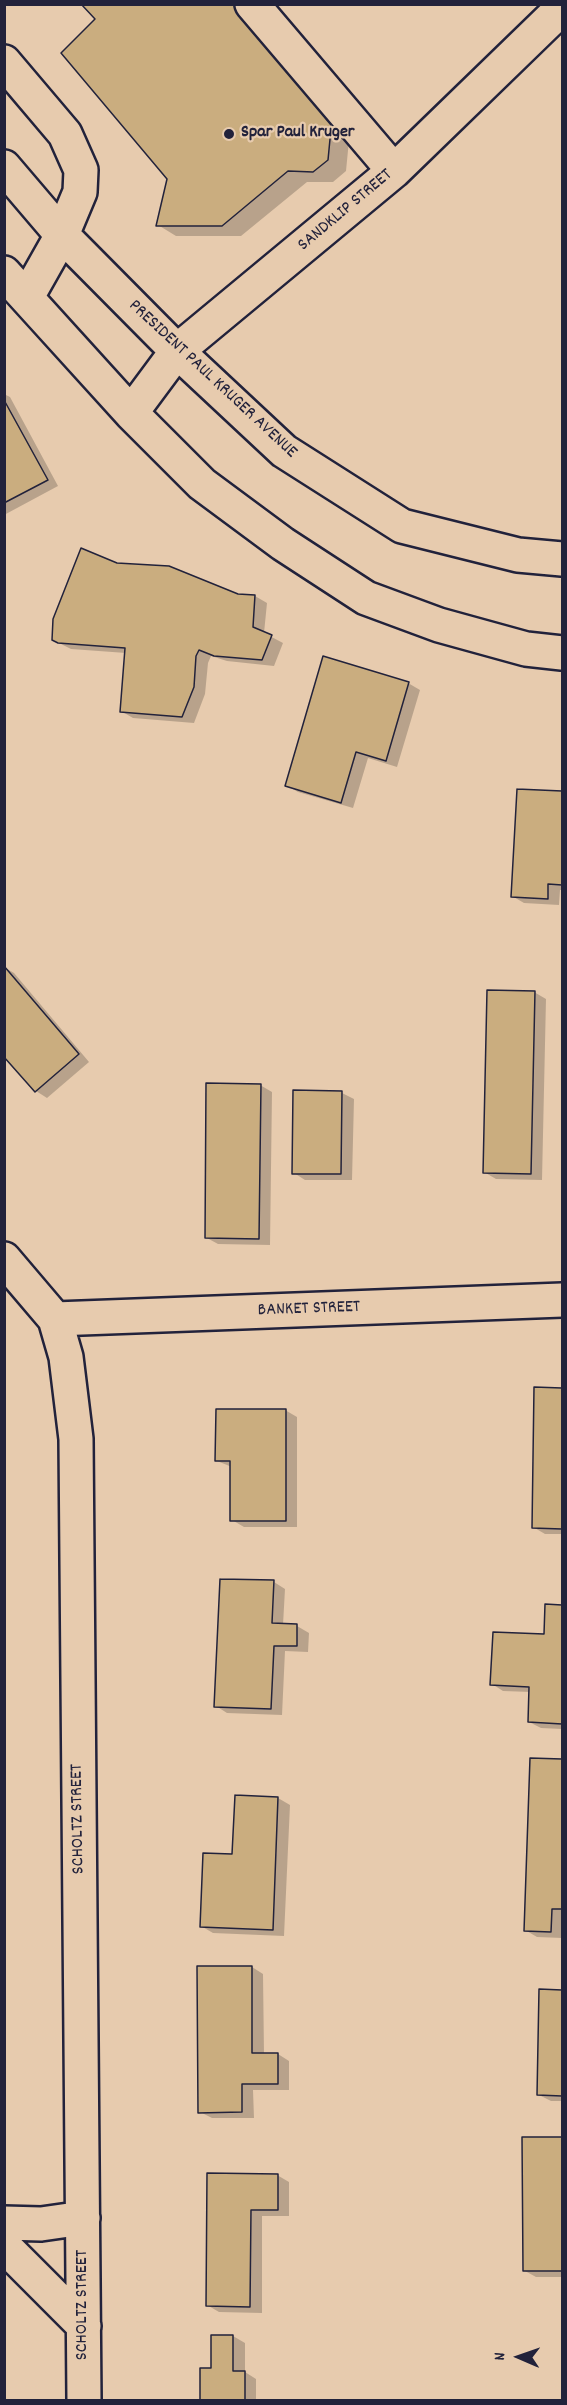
<!DOCTYPE html>
<html>
<head>
<meta charset="utf-8">
<style>
	body { margin:0 }
	#map { position:relative; width:567px; height:2405px; overflow:hidden; background:#e7cbae; font-family:Dekko,sans-serif }
	canvas { display:block }
	.frame { position:absolute; inset:0; border:6px solid #22223b; pointer-events:none }
	.north { position:absolute; left:489px; top:2327px; width:60px; height:60px; -webkit-text-stroke:4px #e7cbae; paint-order:stroke; rotate:272deg; font-size:16px; font-weight:700; line-height:24px; text-align:center; color:#22223b }
	.north::after { content:''; display:block; margin:auto; width:21px; height:27px; background:#22223b; clip-path:polygon(50% 0,100% 100%,50% 72%,0 100%) }
</style>
</head>
<body>
<div id="map">
<canvas width="567" height="2405"></canvas>
<div class="frame"></div>
<div class="north">N</div>
</div>
<script>
const ctx = document.querySelector('canvas').getContext('2d');
ctx.lineJoin = 'round';
function fill(path, color) {
  ctx.fillStyle = color;
  ctx.fill(path, 'evenodd');
}
function poly(rows) {
  const path = new Path2D();
  for (const r of rows) {
    path.moveTo(r[0], r[1]);
    for (let i = 2; i < r.length; i += 2) path.lineTo(r[i], r[i + 1]);
  }
  return path;
}
function trace(path, color, width, dash) {
  ctx.strokeStyle = color;
  ctx.lineWidth = width;
  ctx.lineCap = dash ? 'butt' : 'round';
  ctx.setLineDash(dash || []);
  ctx.stroke(path);
}
function write(font, color, halo, rows, align = 'center') {
  ctx.font = font + ' Dekko,sans-serif';
  ctx.lineWidth = 4.5;
  ctx.setLineDash([]);
  ctx.textBaseline = 'middle';
  ctx.strokeStyle = halo;
  ctx.fillStyle = color;
  for (const [text, x, y, turn = 0] of rows) {
    ctx.save();
    ctx.translate(x, y);
    ctx.rotate((+turn || 0) * Math.PI / 180);
    ctx.textAlign = isNaN(turn) ? turn : align;
    if (halo) ctx.strokeText(text, 0, 0);
    ctx.fillText(text, 0, 0);
    ctx.restore();
  }
}
const shadow = poly([
	[97,19,351,120,346,171,333,182,307,182,241,236,176,236,158,225,168,178],
	[4,394,10,397,58,486,4,515],
	[117,564,237,595,255,596,267,603,264,633,283,643,274,666,227,661,211,656,208,663,205,694,194,723,133,718,121,711,126,653,71,649,53,640],
	[408,683,420,690,397,767,368,758,353,808,298,792,286,785],
	[519,790,562,793,562,890,560,890,559,905,524,903,512,896],
	[4,967,14,973,89,1062,47,1098,36,1091],
	[534,992,546,999,542,1180,496,1179,484,1172],
	[260,1085,272,1092,270,1245,218,1244,207,1238],
	[342,1093,354,1099,352,1180,305,1180,294,1173],
	[535,1389,562,1389,562,1534,545,1534,533,1527],
	[285,1410,297,1417,297,1527,244,1527,232,1520,232,1467,217,1461],
	[274,1582,285,1589,283,1625,297,1626,309,1633,308,1652,285,1651,282,1715,227,1713,216,1706],
	[547,1606,562,1607,562,1729,541,1728,529,1722,531,1692,503,1691,492,1684,546,1636],
	[531,1760,562,1761,562,1938,537,1937,525,1930],
	[278,1798,290,1805,284,1936,213,1933,201,1926,233,1856],
	[252,1967,263,1974,264,2054,278,2054,289,2061,289,2090,253,2090,254,2118,212,2118,200,2112],
	[541,1991,562,1991,562,2101,551,2101,539,2095],
	[524,2139,562,2139,562,2277,536,2277,525,2271],
	[208,2175,277,2175,289,2182,289,2216,262,2216,262,2313,219,2312,207,2305],
	[233,2336,245,2343,245,2372,256,2379,256,2400,201,2400,201,2370,212,2370]
]);
const building = poly([
	[81,4,246,4,333,108,328,160,313,172,288,171,222,226,156,226,167,179,61,53,95,19,81,4],
	[4,400,48,480,4,503,4,400],
	[81,548,117,563,169,566,238,594,255,595,253,627,272,635,262,660,214,656,199,650,196,656,194,687,182,717,120,712,125,648,58,643,52,640,53,619,81,548],
	[323,656,409,682,386,761,356,752,341,803,285,786,323,656],
	[517,789,562,791,562,885,548,884,548,899,511,897,517,789],
	[4,966,79,1054,35,1092,4,1057,4,966],
	[487,990,535,991,531,1174,483,1173,487,990],
	[206,1083,261,1084,259,1239,205,1238,206,1083],
	[293,1090,342,1091,341,1174,292,1174,293,1090],
	[534,1387,562,1388,562,1529,532,1528,534,1387],
	[216,1409,286,1409,286,1521,230,1521,230,1461,215,1461,216,1409],
	[220,1579,274,1580,272,1623,297,1624,297,1646,274,1646,271,1709,214,1707,220,1579],
	[545,1604,562,1605,562,1724,528,1722,529,1687,490,1685,493,1632,544,1634,545,1604],
	[530,1758,562,1759,562,1909,552,1909,551,1932,524,1931,530,1758],
	[235,1795,278,1797,273,1930,200,1927,203,1853,232,1854,235,1795],
	[197,1966,252,1966,252,2053,278,2053,278,2084,242,2084,242,2112,198,2113,197,1966],
	[539,1989,562,1990,562,2096,537,2095,539,1989],
	[522,2137,562,2137,562,2271,523,2271,522,2137],
	[207,2173,278,2174,278,2210,251,2210,250,2307,206,2306,207,2173],
	[211,2335,233,2335,233,2371,245,2371,245,2400,200,2400,200,2368,211,2368,211,2335]
]);
const minor = poly([
	[252,4,394,171],
	[4,62,65,134,81,170,80,192,62,235,27,297],
	[4,167,62,235,177,351,284,451,402,526,518,555,562,559],
	[4,273,131,413,202,484,283,544,366,598,439,625,526,649,562,653],
	[131,413,177,351,394,171,562,8],
	[4,1259,55,1319,66,1357,76,1439,84,2400],
	[55,1319,562,1300],
	[4,2223,41,2224,83,2218],
	[4,2246,84,2326]
]);
const markers = [
	[229,134,6,"#22223b"]
];
const poiNames = [
	["Spar Paul Kruger",241,134]
];
const streetNames = [
	["SANDKLIP STREET",346,211,-40],
	["PRESIDENT PAUL KRUGER AVENUE",212,380,43],
	["BANKET STREET",309,1310,-2],
	["SCHOLTZ STREET",79,1819,-91],
	["SCHOLTZ STREET",84,2305,-90]
];
fill(shadow, '#0003');
fill(building, '#caad7f');
trace(building, '#22223b', 1.5);
trace(minor, '#22223b', 38);
trace(minor, '#e7cbae', 33);
for (const [x, y, r, color] of markers) {
  const dot = new Path2D();
  dot.arc(x, y, r, 0, 2 * Math.PI);
  ctx.fillStyle = color;
  ctx.fill(dot);
  trace(dot, '#e7cbae', 2);
}
write('bold 18px', '#22223b', '#e7cbae', poiNames, 'left');
write('18px', '#22223b', '#e7cbae', streetNames);
</script>
</body>
</html>
